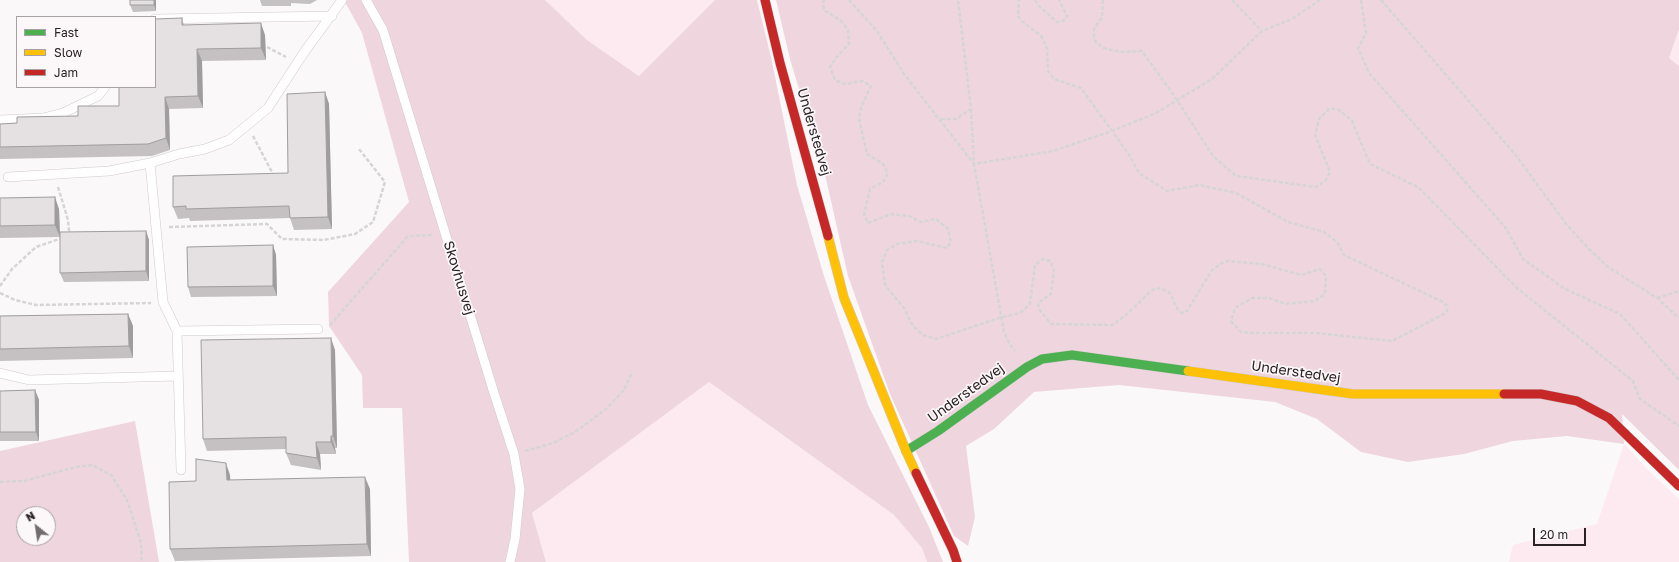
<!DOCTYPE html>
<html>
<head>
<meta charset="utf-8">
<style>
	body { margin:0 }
	#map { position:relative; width:1679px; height:562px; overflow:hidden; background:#fbf8f9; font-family:"Golos Text",sans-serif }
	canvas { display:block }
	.legend { position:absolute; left:16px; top:16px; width:140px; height:72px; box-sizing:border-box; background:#fcf7f9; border:1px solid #a8a1a3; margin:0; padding:5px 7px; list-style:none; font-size:12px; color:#292123 }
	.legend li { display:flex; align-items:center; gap:8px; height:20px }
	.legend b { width:20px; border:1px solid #a8a1a3 }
	.north { position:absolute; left:16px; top:506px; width:40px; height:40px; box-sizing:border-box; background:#fcf7f9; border:1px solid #a8a1a3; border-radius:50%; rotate:330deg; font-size:11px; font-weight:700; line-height:16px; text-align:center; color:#292123 }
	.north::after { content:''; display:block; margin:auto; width:14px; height:18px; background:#726c6e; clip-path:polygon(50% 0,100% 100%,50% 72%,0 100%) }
	.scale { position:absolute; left:1533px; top:528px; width:53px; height:18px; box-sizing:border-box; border:2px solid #292123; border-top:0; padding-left:5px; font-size:12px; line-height:14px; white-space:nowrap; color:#292123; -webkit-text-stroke:3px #fcf7f9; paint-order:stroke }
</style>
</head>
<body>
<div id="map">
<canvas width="1679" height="562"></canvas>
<ul class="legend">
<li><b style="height:5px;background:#4caf50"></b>Fast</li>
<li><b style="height:5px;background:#ffc107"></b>Slow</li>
<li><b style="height:5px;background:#c62828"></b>Jam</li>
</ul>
<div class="north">N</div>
<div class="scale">20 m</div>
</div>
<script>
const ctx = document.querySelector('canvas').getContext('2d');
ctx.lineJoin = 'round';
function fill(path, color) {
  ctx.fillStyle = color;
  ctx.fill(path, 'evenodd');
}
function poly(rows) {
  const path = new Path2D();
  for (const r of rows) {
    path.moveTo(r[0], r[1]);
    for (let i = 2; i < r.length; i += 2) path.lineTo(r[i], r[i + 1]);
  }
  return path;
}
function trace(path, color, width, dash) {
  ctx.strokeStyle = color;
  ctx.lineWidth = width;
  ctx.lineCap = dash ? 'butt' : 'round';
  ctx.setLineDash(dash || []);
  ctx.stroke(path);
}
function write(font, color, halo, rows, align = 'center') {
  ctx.font = font + ' "Golos Text",sans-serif';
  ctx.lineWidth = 3.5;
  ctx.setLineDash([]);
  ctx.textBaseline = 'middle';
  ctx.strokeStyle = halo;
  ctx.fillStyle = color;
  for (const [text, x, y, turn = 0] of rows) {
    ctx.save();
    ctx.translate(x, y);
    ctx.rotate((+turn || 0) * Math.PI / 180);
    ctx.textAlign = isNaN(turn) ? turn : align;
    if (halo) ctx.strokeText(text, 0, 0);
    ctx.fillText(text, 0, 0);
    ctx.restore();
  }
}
const green = poly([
	[545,0,715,0,639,76,587,40],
	[1679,29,1679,66,1669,58],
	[709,382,894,515,922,548,927,562,546,562,532,513],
	[1624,444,1649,471,1679,499,1679,562,1509,562,1513,545,1597,524]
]);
const forest = poly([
	[344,0,545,0,587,40,639,76,715,0,757,0,771,57,797,185,824,276,868,405,929,527,943,562,927,562,922,548,894,515,709,382,532,513,546,562,409,562,402,408,363,408,362,375,329,326,328,292,409,202,362,33],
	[776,0,1679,0,1679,29,1669,58,1679,66,1679,470,1622,414,1624,444,1567,436,1513,441,1464,454,1408,462,1361,452,1317,419,1275,402,1119,385,1034,392,994,429,966,446,975,517,968,546,954,536,890,394,848,276,826,179,790,59],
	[135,421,159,562,0,562,0,451],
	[24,514,48,514,48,538,24,538]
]);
const path = poly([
	[825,0,823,2,824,10,841,21,848,30,849,44,836,58,830,67,835,80,844,84,863,81,871,86,861,107,859,119,867,154,883,164,888,173,883,182,870,189,864,214,868,223,891,214,909,216,920,222,936,219,948,229,951,242,947,248,917,241,897,244,887,250,882,262,885,285,904,308,913,326,923,335,936,339,1002,317,1020,313,1030,304,1035,265,1043,259,1050,261,1054,270,1051,294,1038,303,1039,309,1051,324,1112,325,1126,315,1152,290,1160,288,1170,293,1178,310,1182,313,1187,311,1212,270,1225,261,1262,264,1301,275,1320,269,1326,276,1325,294,1315,301,1286,304,1269,298,1252,298,1235,308,1231,321,1241,332,1255,333,1316,333,1392,341,1444,314,1447,311,1447,306,1443,302,1344,255,1337,242,1324,232,1288,222,1236,193,1199,185,1167,191,1139,173,1128,153,1081,88,1054,79,1048,71,1047,48,1041,36,1022,21,1018,16,1019,0],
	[849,0,877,31,904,74,974,164,1053,151,1112,131,1156,113,1212,79,1262,31,1292,19,1320,0],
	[1035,0,1038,5,1057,22,1061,22,1066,19,1067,16,1059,0],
	[1103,0,1102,17,1094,29,1094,37,1096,42,1103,48,1121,52,1142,51,1177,100,1213,156,1236,176,1316,187,1326,180,1330,172,1315,135,1319,119,1330,108,1339,110,1352,121,1370,164,1418,187,1517,288,1633,381,1640,399,1679,426],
	[1232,0,1262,31],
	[1361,0,1366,33,1358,48,1369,73,1505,227,1523,259,1565,289,1620,314,1679,380],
	[1381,0,1514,153,1567,225,1588,248,1608,267,1657,298,1679,318],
	[267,47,286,57],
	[971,109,974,164,1004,332,1009,343,1015,351],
	[941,119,956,119,971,109,958,0],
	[253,136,273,174],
	[58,187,68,220,69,231,67,234],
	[169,227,267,224,282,239,324,240,355,234,373,222,385,182,359,149],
	[0,286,12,269,36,247,62,238],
	[0,293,15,300,36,305,151,303],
	[1657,298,1679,291],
	[330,325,408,236,433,235],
	[525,451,553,443,575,432,606,409,624,390,632,372],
	[0,482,24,481,76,467,92,465,111,475,127,500,141,543,142,562]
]);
const lane = poly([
	[366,0,383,30,494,393,514,454,520,489,515,539,510,562],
	[155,19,332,16],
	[0,120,43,118,63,113,98,96,105,87],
	[150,163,163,302,177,331,181,470],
	[8,177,109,171,150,163,179,154,205,149,229,140,268,108,303,54,342,0],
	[177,331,318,329],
	[0,373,29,380,178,376]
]);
const fast = poly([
	[906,451,938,431,1027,367,1042,359,1072,355,1188,371]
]);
const slow = poly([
	[828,236,844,298,906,451,916,473],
	[1188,371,1353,394,1504,394]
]);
const jam = poly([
	[765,0,780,63,828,236],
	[1504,394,1541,394,1577,401,1609,418,1679,486],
	[916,473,953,550,957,562]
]);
const wall = poly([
	[156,0,156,11,133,12,130,5],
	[260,0,317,0,310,4,291,3,291,6,262,6],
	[182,18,184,25,265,35,266,60,202,61,203,108,169,109,170,150,152,156,0,159,0,124,17,123,78,116,119,106,155,87],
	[325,92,329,104,332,229,294,230,290,218,190,221,189,218,178,219,173,207,288,173],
	[0,198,59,209,60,237,0,238],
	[146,231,149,240,149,281,64,282,60,273],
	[273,245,276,255,277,296,191,297,188,287],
	[128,314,133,326,133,358,0,361,0,316],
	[335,350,337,448,335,448,336,454,320,454,321,470,291,465,286,453,286,449,207,451,203,439],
	[35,390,39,400,39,441,0,441,0,391],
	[230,475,230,480,370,489,371,556,175,561,170,549,196,481]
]);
const shadedWall = poly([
	[154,0,156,0,156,11,154,5],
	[261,23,265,35,266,60,261,48],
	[197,49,202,61,203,108,198,96],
	[325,92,329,104,332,229,328,217],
	[165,97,169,109,170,150,166,138],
	[55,197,59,209,60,237,55,225],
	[146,231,149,240,149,281,146,271],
	[273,245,276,255,277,296,273,286],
	[128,314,133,326,133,358,129,346],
	[331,338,335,350,337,448,333,436],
	[35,390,39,400,39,441,36,432],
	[331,436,335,448,336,454,331,442],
	[316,442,320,454,321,470,317,458],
	[226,463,230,475,231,492,227,480],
	[365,477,370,489,371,556,367,544]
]);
const building = poly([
	[130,0,154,0,154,5,130,5,130,0],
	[182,18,182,25,261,23,261,48,197,49,198,96,165,97,166,138,148,144,0,147,0,124,17,123,17,117,78,116,78,106,119,106,119,87,155,87,155,19,182,18],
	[325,92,328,217,290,218,289,206,186,209,186,206,173,207,173,176,288,173,287,94,325,92],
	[55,197,55,225,0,226,0,198,55,197],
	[146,231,146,271,60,273,60,232,146,231],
	[273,245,273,286,188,287,187,247,273,245],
	[128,314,129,346,0,349,0,316,128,314],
	[331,338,333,436,331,436,331,442,316,442,317,458,286,453,286,437,203,439,201,340,331,338],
	[35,390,36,432,0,432,0,391,35,390],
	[196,459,226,463,227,480,365,477,367,544,170,549,169,482,196,481,196,459]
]);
const streetNames = [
	["Understedvej",814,132,74],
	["Skovhusvej",459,278,73],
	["Understedvej",1296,372,8],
	["Understedvej",966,393,-36]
];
fill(green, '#fceaf0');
fill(forest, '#efd6de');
trace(lane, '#d0cacc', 10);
trace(fast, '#d0cacc', 10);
trace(slow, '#d0cacc', 10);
trace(jam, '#d0cacc', 10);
trace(path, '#d6d5d5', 2.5, [4, 2]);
trace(lane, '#fefefe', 9);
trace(fast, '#4caf50', 9);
trace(slow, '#ffc107', 9);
trace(jam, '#c62828', 9);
fill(wall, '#c5c1c2');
fill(shadedWall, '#a09d9e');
fill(building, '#e5e0e1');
trace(building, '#a09d9e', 1);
write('14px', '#292123', '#fcf7f9', streetNames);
</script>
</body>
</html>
